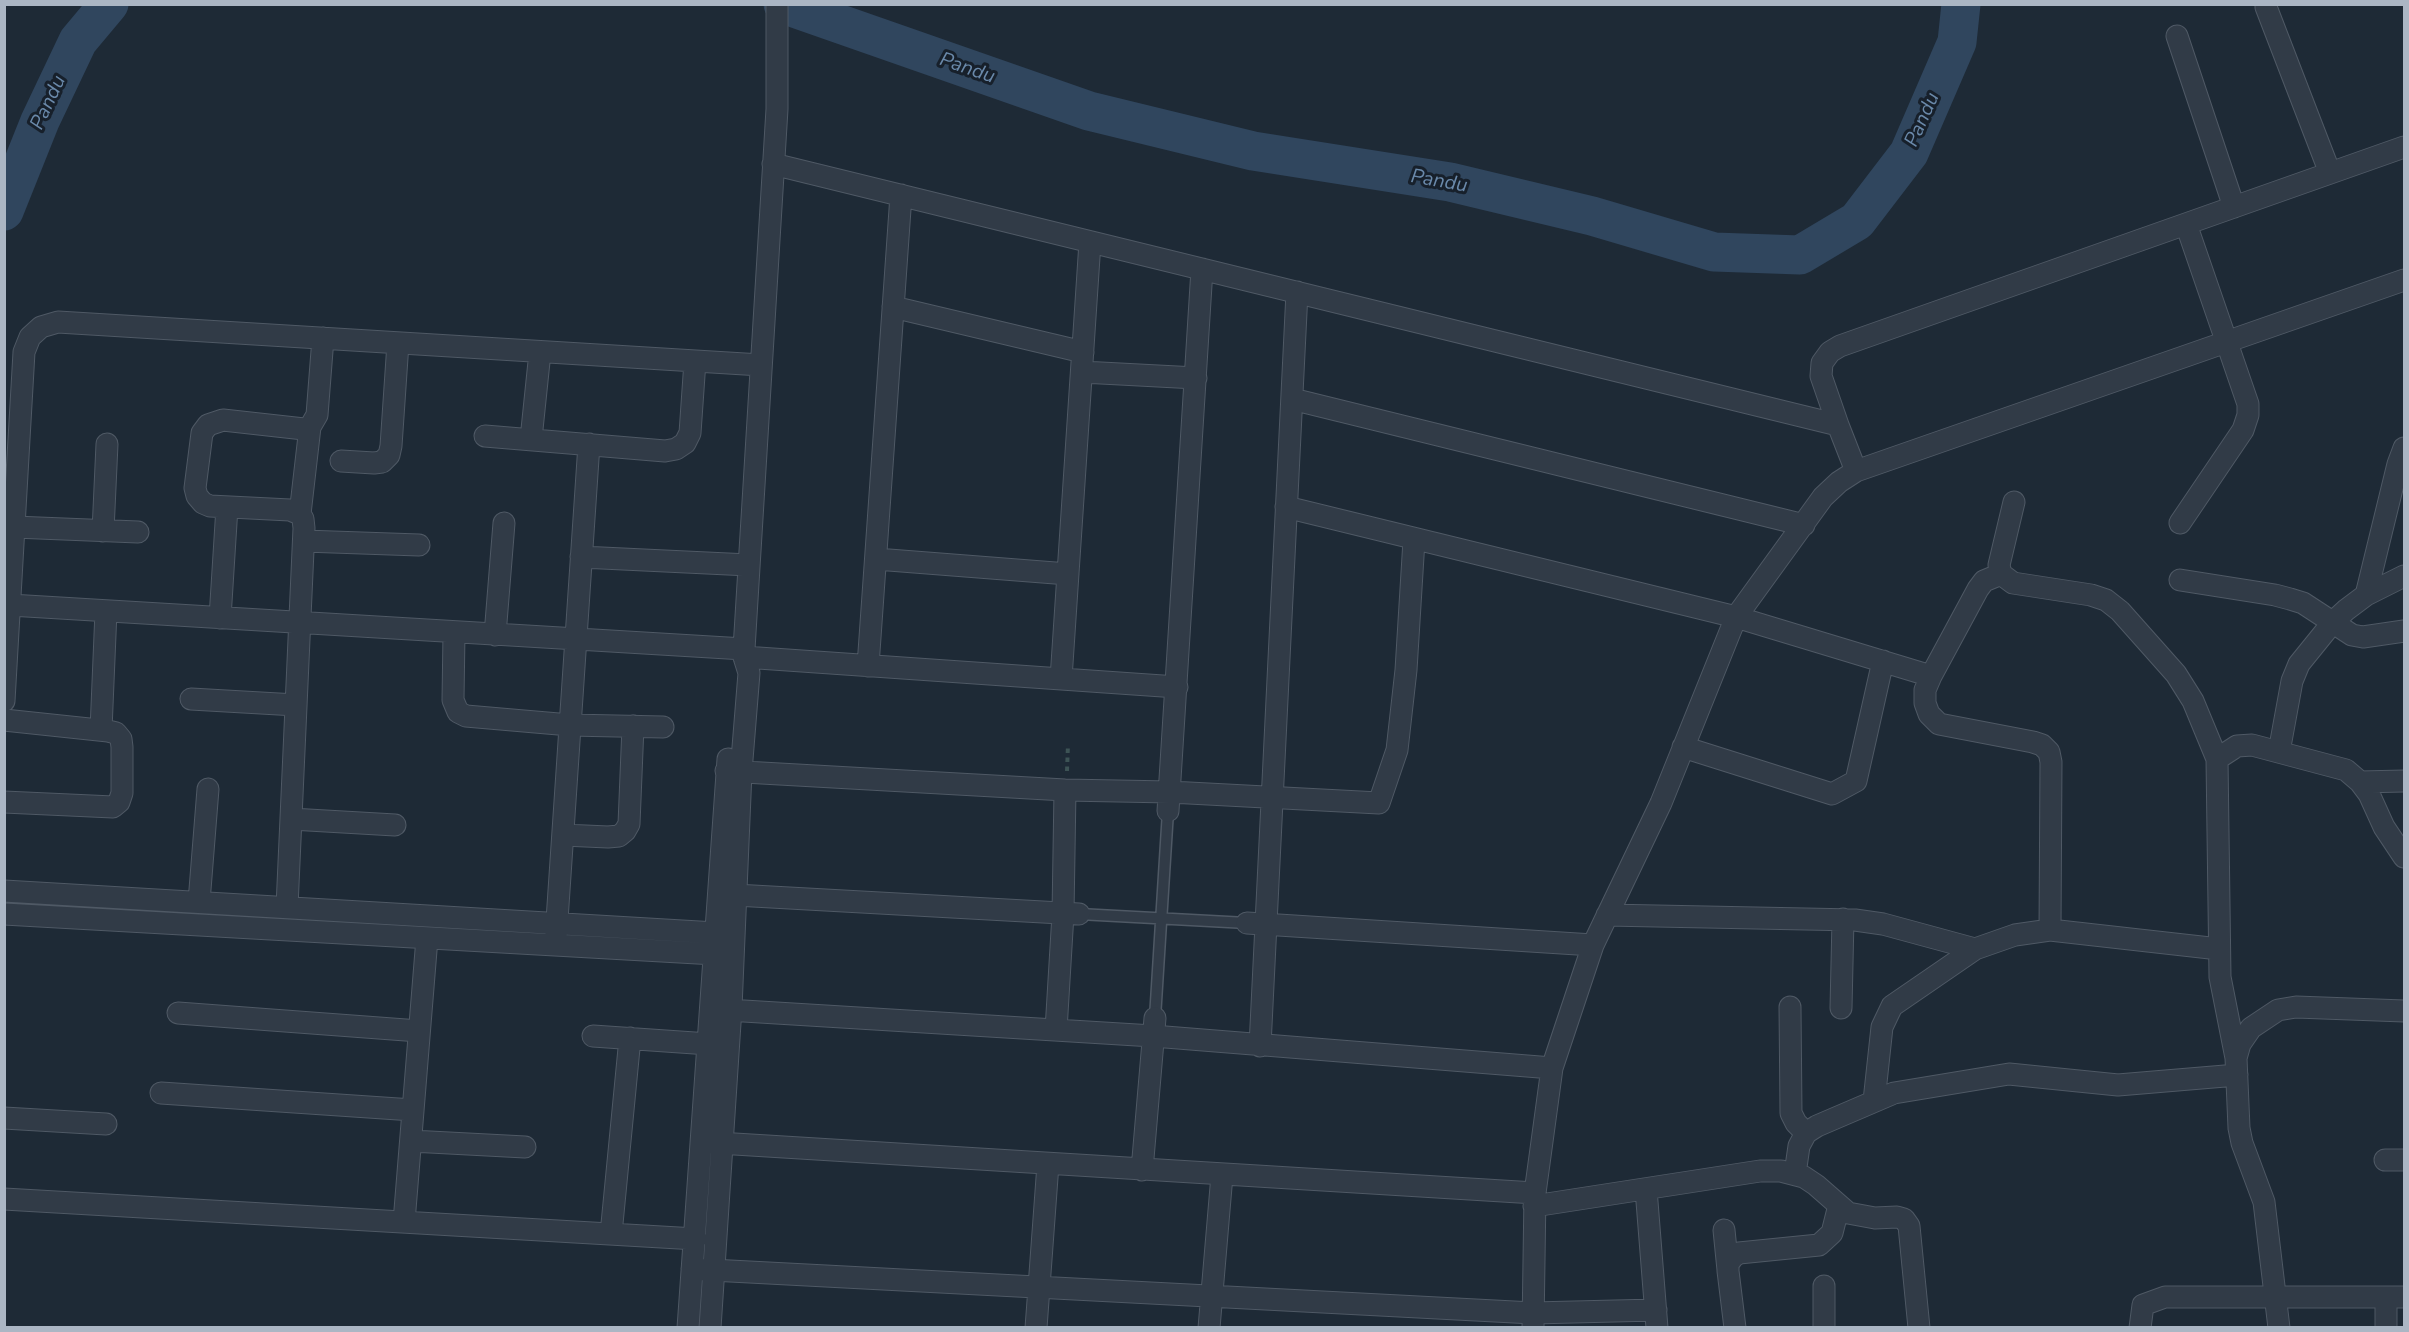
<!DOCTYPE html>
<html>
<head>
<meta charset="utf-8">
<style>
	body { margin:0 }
	#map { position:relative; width:2409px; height:1332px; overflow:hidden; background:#1e2a36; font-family:"Nunito Sans",sans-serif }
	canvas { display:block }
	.frame { position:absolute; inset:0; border:6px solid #abb6c4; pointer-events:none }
</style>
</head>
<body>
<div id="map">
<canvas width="2409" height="1332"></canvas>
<div class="frame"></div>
</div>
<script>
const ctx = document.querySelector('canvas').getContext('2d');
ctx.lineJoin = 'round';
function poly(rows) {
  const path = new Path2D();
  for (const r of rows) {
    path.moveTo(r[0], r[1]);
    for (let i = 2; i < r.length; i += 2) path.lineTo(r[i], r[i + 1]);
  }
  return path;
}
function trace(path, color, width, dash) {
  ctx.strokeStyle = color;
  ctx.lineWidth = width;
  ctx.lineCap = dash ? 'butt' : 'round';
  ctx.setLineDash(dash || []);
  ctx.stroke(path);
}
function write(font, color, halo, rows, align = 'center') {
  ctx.font = font + ' "Nunito Sans",sans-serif';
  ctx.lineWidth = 6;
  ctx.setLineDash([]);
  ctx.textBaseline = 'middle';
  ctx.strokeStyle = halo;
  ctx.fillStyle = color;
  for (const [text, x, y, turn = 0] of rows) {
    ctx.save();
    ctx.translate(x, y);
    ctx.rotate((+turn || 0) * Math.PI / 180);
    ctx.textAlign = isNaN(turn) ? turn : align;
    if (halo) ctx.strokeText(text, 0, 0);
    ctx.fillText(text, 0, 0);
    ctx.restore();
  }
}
const river = poly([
	[783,4,1089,111,1253,151,1450,182,1592,216,1714,252,1800,255,1857,221,1909,153,1957,42,1961,4],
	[4,211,40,121,78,41,109,4]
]);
const path = poly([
	[1067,771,1068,744]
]);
const service = poly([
	[1079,914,1247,923],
	[1155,1018,1168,811]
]);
const minor = poly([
	[2266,7,2330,173],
	[2177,36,2234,207],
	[773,164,1838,425,1856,471],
	[893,307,1083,352],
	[1082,372,1196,378],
	[1292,399,1804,525],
	[1838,425,1821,376,1822,363,1830,352,1840,346,2404,147],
	[485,436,665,451,676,449,685,443,690,433,695,361],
	[531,439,540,352],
	[341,461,374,463,382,462,389,455,391,446,398,343],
	[2014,502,1999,565,2001,574,2013,583,2091,595,2106,600,2120,611,2176,674,2193,701,2217,759],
	[1286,507,1736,617,1931,676],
	[300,514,310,427],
	[2180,523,2243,430,2248,415,2248,404,2186,224],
	[14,527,138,532],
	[103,531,107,444],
	[304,541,419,545],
	[581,557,749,565],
	[876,559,1068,574],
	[2001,574,1984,581,1978,589,1931,676,1925,690,1925,703,1929,714,1939,724,2033,742,2042,745,2049,752,2051,762,2050,930],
	[2180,580,2275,595,2290,599,2303,603,2352,635,2363,637,2404,631],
	[2366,595,2398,464,2404,448],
	[10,605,744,649],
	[220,618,227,507],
	[454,633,453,700,458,712,466,716,570,725,663,727],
	[495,635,504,523],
	[744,657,1177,687],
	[868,666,901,195],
	[1061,679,1090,242],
	[191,699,296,705],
	[4,701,24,352,30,337,41,327,58,322,761,365],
	[4,720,108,731,116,733,121,739,122,747,122,793,119,802,113,807,4,802],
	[101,730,106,611],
	[1683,747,1832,794,1856,781,1883,661],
	[2279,752,2292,681,2299,664,2333,622,2346,610,2366,595,2404,576],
	[726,771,1065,790,1170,792,1379,803,1397,750,1406,670,1414,540],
	[2360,782,2404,781],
	[1168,811,1202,269],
	[291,819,395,825],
	[563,835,608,837,619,836,625,831,629,824,633,726],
	[4,891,716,933],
	[735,895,1079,914],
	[199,902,208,789],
	[287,907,304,528,303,519,300,514,290,510,210,506,203,503,197,496,195,488,202,433,208,425,223,420,304,429,310,427,317,415,323,338],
	[4,914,715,954],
	[1607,915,1855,920,1883,924,1975,949,2015,935,2050,930,2219,949],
	[1247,923,1593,945],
	[556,935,589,444],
	[1790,1007,1791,1113,1796,1123,1806,1133],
	[1841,1008,1843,919],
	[711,1009,1153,1036,1552,1068],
	[178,1013,419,1031],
	[1056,1030,1063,914,1065,790],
	[593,1036,709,1044],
	[1260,1046,1297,292],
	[2236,1058,2220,977,2217,759,2237,746,2252,745,2346,770,2360,782,2369,794,2384,827,2404,857],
	[161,1093,413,1110],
	[1874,1101,1882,1027,1892,1006,1975,949],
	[4,1118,106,1124],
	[411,1141,525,1147],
	[702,1142,1535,1193],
	[2385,1160,2404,1160],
	[1142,1170,1155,1018],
	[1795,1174,1799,1146,1806,1133,1817,1126,1894,1093,2009,1074,2118,1085,2237,1075],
	[1646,1189,1657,1328],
	[4,1199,696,1239],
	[1534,1206,1760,1171,1781,1171,1804,1177,1816,1185,1848,1213,1875,1218,1897,1217,1904,1219,1909,1226,1919,1328],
	[404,1222,427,938],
	[1724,1230,1728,1270],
	[611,1234,630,1038],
	[692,1269,1533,1313,1656,1310],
	[1824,1286,1824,1328],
	[2386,1297,2386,1328],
	[688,1328,728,759],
	[710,1328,731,1008,741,772,749,673,744,657,744,649,777,109,777,4],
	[1036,1328,1048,1164],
	[1209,1328,1222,1175],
	[1533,1328,1535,1193,1552,1068,1593,945,1661,803,1736,617,1823,497,1839,482,1856,471,2404,280],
	[1735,1328,1728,1271,1728,1264,1733,1257,1739,1253,1819,1245,1832,1233,1839,1205],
	[2140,1328,2143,1305,2165,1297,2404,1297],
	[2279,1328,2264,1202,2242,1143,2239,1128,2236,1058,2240,1044,2251,1028,2278,1010,2296,1007,2404,1011]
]);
const waterNames = [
	["Pandu",967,69,19],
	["Pandu",49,103,-65],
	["Pandu",1923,120,-66],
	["Pandu",1439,182,10]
];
trace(river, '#30465e', 39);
trace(service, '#4f5965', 13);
trace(minor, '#4f5965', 23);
trace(path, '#3d5355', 4, [4.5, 4.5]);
trace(service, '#313b47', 10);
trace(minor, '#313b47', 21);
write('italic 20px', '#6a89aa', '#17202b', waterNames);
</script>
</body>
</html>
